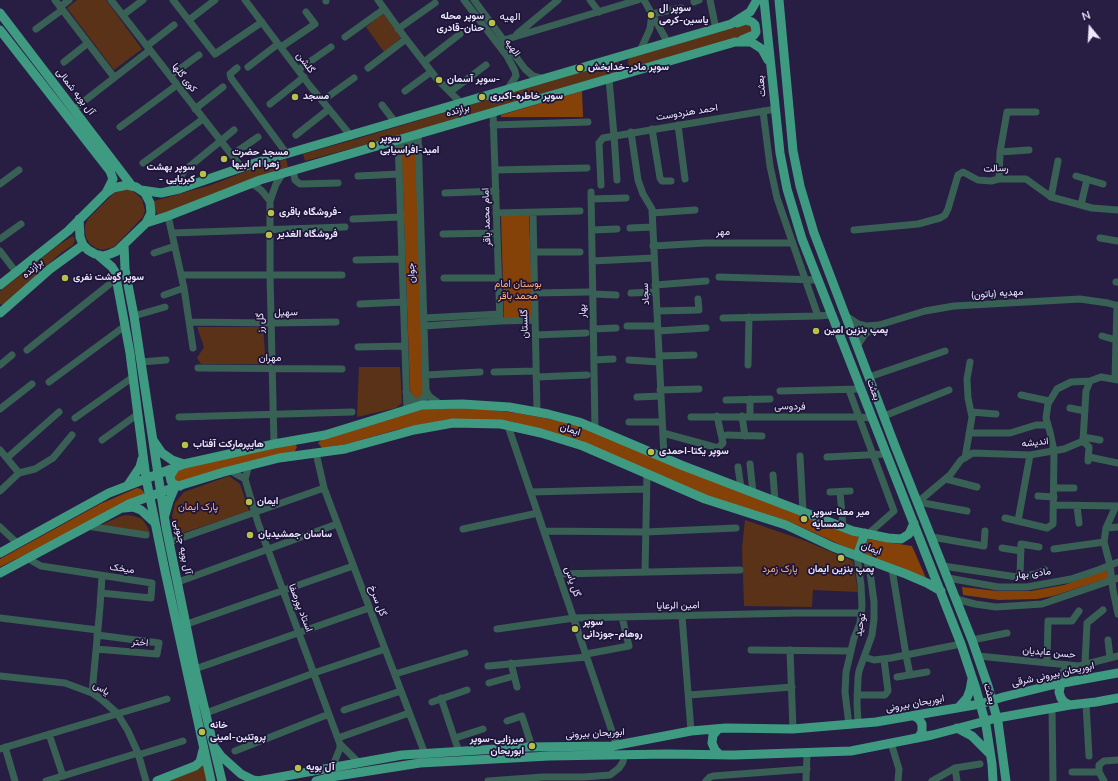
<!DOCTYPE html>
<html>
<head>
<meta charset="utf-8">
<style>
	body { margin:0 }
	#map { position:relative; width:1118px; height:781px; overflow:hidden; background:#281e43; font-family:"Nunito Sans",sans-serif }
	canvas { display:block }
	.north { position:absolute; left:1070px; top:8px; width:40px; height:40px; -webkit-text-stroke:3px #1e1439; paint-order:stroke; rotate:342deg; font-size:11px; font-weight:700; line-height:16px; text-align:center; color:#ece9fd }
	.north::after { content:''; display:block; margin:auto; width:14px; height:18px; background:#ece9fd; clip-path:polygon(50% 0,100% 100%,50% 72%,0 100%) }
</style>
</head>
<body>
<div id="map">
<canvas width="1118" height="781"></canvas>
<div class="north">N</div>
</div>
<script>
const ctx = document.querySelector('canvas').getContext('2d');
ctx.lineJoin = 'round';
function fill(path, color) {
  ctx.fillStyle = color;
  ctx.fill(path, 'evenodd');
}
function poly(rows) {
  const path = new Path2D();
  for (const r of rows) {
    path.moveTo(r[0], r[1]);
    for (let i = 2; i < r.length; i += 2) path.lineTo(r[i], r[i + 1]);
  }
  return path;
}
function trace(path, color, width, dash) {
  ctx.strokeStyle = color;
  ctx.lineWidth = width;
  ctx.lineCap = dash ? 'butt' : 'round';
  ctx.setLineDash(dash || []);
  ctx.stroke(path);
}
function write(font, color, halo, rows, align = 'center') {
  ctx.font = font + ' "Nunito Sans",Vazirmatn,sans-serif';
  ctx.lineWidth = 3.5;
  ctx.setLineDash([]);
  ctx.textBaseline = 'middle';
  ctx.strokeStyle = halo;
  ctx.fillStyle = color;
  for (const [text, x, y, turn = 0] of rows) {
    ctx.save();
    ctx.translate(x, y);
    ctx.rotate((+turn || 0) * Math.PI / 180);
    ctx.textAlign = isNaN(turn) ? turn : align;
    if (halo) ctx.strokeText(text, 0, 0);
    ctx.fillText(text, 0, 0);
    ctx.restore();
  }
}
const green = poly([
	[77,0,106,0,142,49,114,70,67,8],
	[383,13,401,38,384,52,366,27],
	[746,23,750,27,752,31,749,35,636,67,631,67,628,64,628,60,631,57],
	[611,62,618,62,622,66,623,71,390,138,305,161,303,154,360,138],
	[286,159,288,167,158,216,155,209,154,201,211,185,252,169],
	[127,189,133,191,142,199,145,211,143,217,114,247,102,250,96,248,90,244,86,238,85,232,85,225,88,219,114,193,121,190],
	[73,236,75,240,73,245,61,253,3,305,0,304,0,291,58,245],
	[197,327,263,327,266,364,201,364,197,358,204,347],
	[359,367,400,367,402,403,396,408,357,417],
	[229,476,240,484,249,511,177,535,172,516,175,503,184,492],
	[127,515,134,516,142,519,147,526,150,533,101,525,121,516],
	[745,520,803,540,853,561,858,592,813,590,812,607,744,606,742,548],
	[203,762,207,781,166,781]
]);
const forest = poly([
	[582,91,583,117,501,117,501,115],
	[412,146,416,149,424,395,420,399,411,397,410,389,402,164,402,154,405,149],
	[529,215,533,318,504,319,501,216],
	[466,407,517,413,576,424,859,537,854,551,790,522,704,495,584,443,509,421,450,419,396,430,347,444,322,448,318,443,322,439,421,409],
	[295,444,297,447,294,453,183,482,174,481,176,472,185,467],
	[137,488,141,489,144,492,144,496,0,567,0,559,100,504],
	[868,539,912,546,926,578,863,554],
	[1108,569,1109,578,1053,596,1037,599,999,600,963,595,962,587,997,591,1031,591,1064,585]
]);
const minor = poly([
	[55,0,114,77],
	[111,0,242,168],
	[173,0,215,54,262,22],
	[245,0,310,86,351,136],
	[378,0,406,39,437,79,461,103],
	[464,0,507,56,515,71,516,76,507,90],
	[474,0,525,69,533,76,545,79],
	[590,0,599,12],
	[644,0,668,43],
	[710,0,716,29],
	[326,1,326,0],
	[694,2,699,0],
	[60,7,69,0],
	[652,14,681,8],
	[123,15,143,0],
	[189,20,215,0],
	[36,29,62,10],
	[398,29,435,3],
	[517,34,558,0],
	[345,37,384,9],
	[504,40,638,0],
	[147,46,174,25],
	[281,47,315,24,306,12],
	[640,51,650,29,652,14],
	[64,62,88,43],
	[424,62,460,34],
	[248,67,278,44],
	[237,68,230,74,231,78,287,154],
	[368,68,406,39],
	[298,70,331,47],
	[170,76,199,55],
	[609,79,614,135,617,180],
	[405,91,431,72],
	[450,92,486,65],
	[322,101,354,78],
	[270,104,304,77],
	[382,105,395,122],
	[74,109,150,50],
	[195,109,223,87],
	[763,111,770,166,777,198,818,316],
	[493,112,500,321],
	[493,125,588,122],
	[678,125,685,179],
	[120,127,177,85],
	[652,129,660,178,662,181,671,181],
	[631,132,638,180,643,194,652,209,664,457],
	[418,134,426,390,429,396,440,404],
	[296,135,329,109],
	[398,140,407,410],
	[399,152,401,148,410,143,416,144,419,147],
	[1000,152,1007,112,1036,112],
	[232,155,258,137],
	[143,163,203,119],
	[293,170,295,180,300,184,338,183],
	[495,170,587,168],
	[358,176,399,174],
	[1076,176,1103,184],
	[999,179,1000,152,1029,150],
	[0,184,19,170],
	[249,184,256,186,262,191,270,201],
	[601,185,599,143,603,138,776,109],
	[179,189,180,178,184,171,234,130],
	[591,192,595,429],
	[445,193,496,191],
	[1051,197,1058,161],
	[591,199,626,198],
	[1081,205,1087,179],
	[496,213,580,211],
	[533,213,537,412],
	[652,213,695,210],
	[168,216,184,288,193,348],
	[353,219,400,217],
	[630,228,653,227],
	[592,230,617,229],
	[854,230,918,224,940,218,945,215,948,209,958,175,963,172,978,180,991,181,999,179,1026,179,1051,197,1092,208,1118,210],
	[172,233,345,227],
	[443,234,497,233],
	[1100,238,1118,241],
	[0,239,21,224],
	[653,246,705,243,792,243],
	[0,251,16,272],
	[534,252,580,252],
	[154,253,175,246],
	[356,260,401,259],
	[592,261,654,258],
	[181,275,342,275],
	[719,277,818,280],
	[444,278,499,278],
	[1116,282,1118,282],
	[655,285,706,281],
	[534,293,589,292],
	[631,293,656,292],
	[593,294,616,295],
	[164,295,184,288],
	[360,304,403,302],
	[657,311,699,310,698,299],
	[134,316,165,307],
	[846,316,858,324,866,326,879,325,925,311,954,306,1080,299,1108,303,1118,306],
	[424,318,500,314],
	[723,318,818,316,831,315],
	[189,322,271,323,336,322],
	[424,326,500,321,535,320],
	[627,326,657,326],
	[593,329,616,328],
	[658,331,706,328],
	[535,335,586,333],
	[1102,336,1116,340,1115,379],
	[1116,340,1117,305],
	[857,346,865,334,879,325],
	[358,347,404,346],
	[27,350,116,279],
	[659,356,694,355],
	[594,360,613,359],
	[629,360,659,362],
	[141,362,166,360],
	[0,365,12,355],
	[748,365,749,317],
	[198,368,342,369],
	[494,372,536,371],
	[426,375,480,372],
	[536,377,587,375],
	[869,377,945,351],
	[49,382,125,326],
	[660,390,699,389],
	[780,391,861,389],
	[406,392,413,401,417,402,425,397,426,390],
	[1021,395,1049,401],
	[637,397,661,396],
	[726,400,770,399],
	[1070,408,1085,411],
	[0,409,32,384],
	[971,412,996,414],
	[742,416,745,436],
	[884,416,949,390],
	[179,417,352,412],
	[691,417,859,417,849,390],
	[750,417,750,399],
	[75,418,133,377],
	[629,422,662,422],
	[508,426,617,746],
	[663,433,718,448,723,443,717,416],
	[969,433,1010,433,1036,425,1048,425],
	[727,435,762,436],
	[1083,437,1100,440],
	[102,440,138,414],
	[1083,441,1089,447,1088,461],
	[274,444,270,275,270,201,276,184,283,173],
	[0,450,19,473],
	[316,453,324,488,333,512,425,754],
	[800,456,803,512],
	[827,457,886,454],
	[1089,457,1118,463],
	[7,458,59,412],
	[965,458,972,417,968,398,967,379,970,362],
	[750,464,753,493],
	[738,467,741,488],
	[229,470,245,479,249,465],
	[773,475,775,501],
	[245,479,258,523,340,744,359,763],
	[946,479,977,487],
	[1054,488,1074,488],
	[0,491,19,473,35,469,53,458,72,435],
	[531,492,646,489],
	[830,492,850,491],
	[840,492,843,527],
	[1038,496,1054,497],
	[918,502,950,475,961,460,973,453,1030,455,1064,449,1083,441,1086,391,1090,381,1101,377,1118,380],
	[918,502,967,511],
	[1054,505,1118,506],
	[1077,506,1079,523],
	[1116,506,1106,528,1104,542,1110,565,1113,590,1118,614],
	[1005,518,1047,528,1053,524,1054,451,1050,432,1046,418,1048,404,1057,389,1071,382,1090,381],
	[1018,521,1030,455],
	[87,526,146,535],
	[0,527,17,543],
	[1106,528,1118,527],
	[463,529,538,513],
	[544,531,646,532,736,528],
	[868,534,894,511,859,417,872,418],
	[932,537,984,546,985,531],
	[170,542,324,488],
	[1002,548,1021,551],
	[1054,549,1104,542],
	[27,558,41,566,152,583,151,598,101,593],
	[943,566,1017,577,1036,574,1045,570],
	[892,569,906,655,910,675],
	[645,572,647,473],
	[558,574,740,570],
	[1020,576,1021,544,1039,547],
	[948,578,998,587,1027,587,1071,579,1098,570,1118,562],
	[178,582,337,524],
	[956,599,975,604,996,607,1042,604,1118,578],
	[682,616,691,731],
	[0,618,98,630],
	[187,624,353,566],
	[497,629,574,618,796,613,861,613],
	[972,640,1007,633],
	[1108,640,1110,658],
	[96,649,157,654,159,643,97,635],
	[751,650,851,651],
	[790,650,793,729],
	[586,654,629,646,622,617],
	[978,656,1079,666,1118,656],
	[864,657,874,660,891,658,961,644],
	[511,663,517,687],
	[1047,663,1048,621,1072,621,1079,611],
	[1085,664,1087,623,1103,610],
	[488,666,587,657],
	[195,669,369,608],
	[395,674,465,653],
	[0,676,65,683,92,693,101,699,117,713,128,731,138,753,146,781],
	[897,677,927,672],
	[489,683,514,676],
	[1061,684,1059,677,1068,665],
	[92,693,100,607,102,576],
	[689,695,792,687],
	[857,695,885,695,888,691,884,659],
	[441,698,459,752],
	[432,702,467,690],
	[1086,704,1089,756],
	[1052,708,1053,781],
	[344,710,401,691],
	[206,713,314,673,385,649],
	[507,721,522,716,532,747],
	[858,723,857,703,858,678,859,671,872,635,874,619,874,602,870,572,866,559],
	[849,725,845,692,846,672,854,638,860,623,862,606,861,585,857,556],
	[49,734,63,776],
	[338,738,409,713],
	[455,738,483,729],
	[891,743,899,769,898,781],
	[5,747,15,781],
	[0,749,167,699],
	[235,751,329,714],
	[138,755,183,741],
	[332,768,340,748,340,744],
	[955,768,957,781],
	[1072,772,1099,772],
	[46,781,138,753],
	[488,781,543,777,584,777,610,775,619,768,623,762,624,755],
	[706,781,710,777,713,776,807,769],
	[806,781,807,754],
	[932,781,955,768,980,764],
	[1104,781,1099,772,1099,765,1104,761,1118,760]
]);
const major = poly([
	[764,0,780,153,787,189,802,239,961,644,976,689,986,725,992,764,993,781],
	[779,0,793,151,800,186,814,233,895,446,972,640,988,686,998,722,1006,781],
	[0,13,132,186],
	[737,23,746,20,752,22,755,25,756,32,754,35,742,40],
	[0,30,110,171,113,179,106,193],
	[141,190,161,193,179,189,255,163,731,24,750,12,757,0],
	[146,223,168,216,260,180,735,42,751,42,762,49,768,60],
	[124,244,125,269,134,316,166,527,195,669,222,781],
	[98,255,112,267,115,272,130,353,146,478,165,571,211,781],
	[0,285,68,231,106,193,113,188,127,185,136,187,145,193,150,203,151,213,146,223,117,251,110,254,103,256,95,254,88,250,83,245,80,237,79,219],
	[0,313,50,269,83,245],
	[153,440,162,453,172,460,184,464],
	[175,468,170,476,171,481,173,484,180,486],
	[128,485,140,467,142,459],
	[124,508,133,507,141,510,155,523],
	[165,515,169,501,175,487],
	[0,553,109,493,184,464,274,444,325,435,422,405,462,404,509,407,548,414,579,422,681,465,853,531,888,538,901,539,909,534,914,523],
	[857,556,865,533],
	[0,573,129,504,175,487,224,472,279,458,345,449,414,430,453,423,501,424,541,433,583,446,705,499,786,525,833,547,906,574,927,583,941,591],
	[1061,684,1059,692,1061,698,1064,702,1070,705],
	[958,708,967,698,970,690,972,679],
	[914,716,919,719,922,724,922,732,918,738],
	[957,728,972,736,990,754],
	[718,729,713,735,712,743,715,750,720,755],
	[216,749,221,756,241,774,253,780,260,781],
	[157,781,195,766,200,762,203,750],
	[258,781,402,755,528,747,612,746,691,731,726,728,793,729,876,722,980,704,1003,697,1052,685,1118,673],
	[316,781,331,777,420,763,549,756,668,754,734,755,851,751,932,735,997,718,1070,705,1096,702,1118,698]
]);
const markers = [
	[651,15,4,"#b8c147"],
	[492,23,4,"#b8c147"],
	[580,68,4,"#b8c147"],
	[439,80,4,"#b8c147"],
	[295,97,4,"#b8c147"],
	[482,97,4,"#b8c147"],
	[372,145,4,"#b8c147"],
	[224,159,4,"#b8c147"],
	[203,174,4,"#b8c147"],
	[271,213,4,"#b8c147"],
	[269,235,4,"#b8c147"],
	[65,278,4,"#b8c147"],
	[816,331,4,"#b8c147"],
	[185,445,4,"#b8c147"],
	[651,452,4,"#b8c147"],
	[249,502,4,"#b8c147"],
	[804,519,4,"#b8c147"],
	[250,535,4,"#b8c147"],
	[841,558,4,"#b8c147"],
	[575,629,4,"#b8c147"],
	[202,732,4,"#b8c147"],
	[532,746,4,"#b8c147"],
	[298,768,4,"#b8c147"]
];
const poiNames = [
	["سوپر ال",659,9],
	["یاسین-کرمی",659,21],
	["سوپر محله",484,17,"right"],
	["حنان-قادری",484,29,"right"],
	["سوپر مادر-خدابخش",588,68],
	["سوپر آسمان-",447,80],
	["مسجد",303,97],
	["سوپر خاطره-اکبری",490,97],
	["سوپر",380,139],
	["امید-افراسیابی",380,151],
	["مسجد حضرت",232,153],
	["زهرا ام ابیها",232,165],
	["سوپر بهشت",195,168,"right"],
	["- کبریایی",195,180,"right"],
	["فروشگاه باقری-",279,213],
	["فروشگاه الغدیر",277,235],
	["سوپر گوشت نفری",73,278],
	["پمپ بنزین امین",824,331],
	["هایپرمارکت آفتاب",193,445],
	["سوپر یکتا-احمدی",659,452],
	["ایمان",257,502],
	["میر معنا-سوپر",812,513],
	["همسایه",812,525],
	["ساسان جمشیدیان",258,535],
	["پمپ بنزین ایمان",841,570,"center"],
	["سوپر",583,623],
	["روهام-جوزدانی",583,635],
	["خانه",210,726],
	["پروتئین-امینی",210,738],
	["میرزایی-سوپر",524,740,"right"],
	["ابوریحان",524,752,"right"],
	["آل بویه",306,768]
];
const streetNames = [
	["الهیه",512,48,54],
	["گلشن",305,63,53],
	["کوی گلها",184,78,52],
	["بعثت",762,86,-96],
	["آل بویه شمالی",75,92,52],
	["برازنده",458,111,-16],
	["احمد هنردوست",687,113,-9],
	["رسالت",996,169,-1],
	["امام محمد باقر",487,217,-92],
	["مهر",723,233],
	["برازنده",33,269,-41],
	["جوان",412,273,-92],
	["سجاد",646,294,-93],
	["مهدیه (باتون)",997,294,-4],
	["بهار",583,311,-91],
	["سهیل",286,313,-1],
	["گل رز",261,323,-91],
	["گلستان",525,324,-91],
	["مهران",270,359],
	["بعثت",873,390,69],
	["فردوسی",790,407,1],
	["ایمان",570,430,17],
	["اندیشه",1035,443,-6],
	["آل بویه جنوبی",182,547,78],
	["ایمان",871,549,20],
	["میخک",122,569,8],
	["مادی بهار",1033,574,-7],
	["گل یاس",572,582,71],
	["گل سرخ",377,601,69],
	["امین الرعایا",678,606,-1],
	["استاد پورصفا",300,608,69],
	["توحید",861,625,-79],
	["اختر",140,643,5],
	["حسن عابدیان",1049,653,5],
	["ابوریحان بیرونی شرقی",1053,675,-12],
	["یاس",101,689,31],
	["بعثت",989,694,74],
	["ابوریحان بیرونی",915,704,-10],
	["ابوریحان بیرونی",595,734,-3]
];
const parkNames = [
	["بوستان امام",518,285],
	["محمد باقر",518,297],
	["پارک ایمان",198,508],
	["پارک زمرد",780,570]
];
const neighbourhoodNames = [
	["الهیه",510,17]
];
fill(green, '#593217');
fill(forest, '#844108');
trace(minor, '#386055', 7);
trace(major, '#3f9a82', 9);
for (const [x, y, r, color] of markers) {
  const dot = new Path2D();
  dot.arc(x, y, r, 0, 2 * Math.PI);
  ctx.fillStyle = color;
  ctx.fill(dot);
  trace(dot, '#1e1439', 1.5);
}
write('bold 10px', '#ece9fd', '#1e1439', poiNames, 'left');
write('10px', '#ece9fd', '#1e1439', streetNames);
write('10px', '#fdaf7d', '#1e1439', parkNames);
write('11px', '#ece9fd', '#1e1439', neighbourhoodNames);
</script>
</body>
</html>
